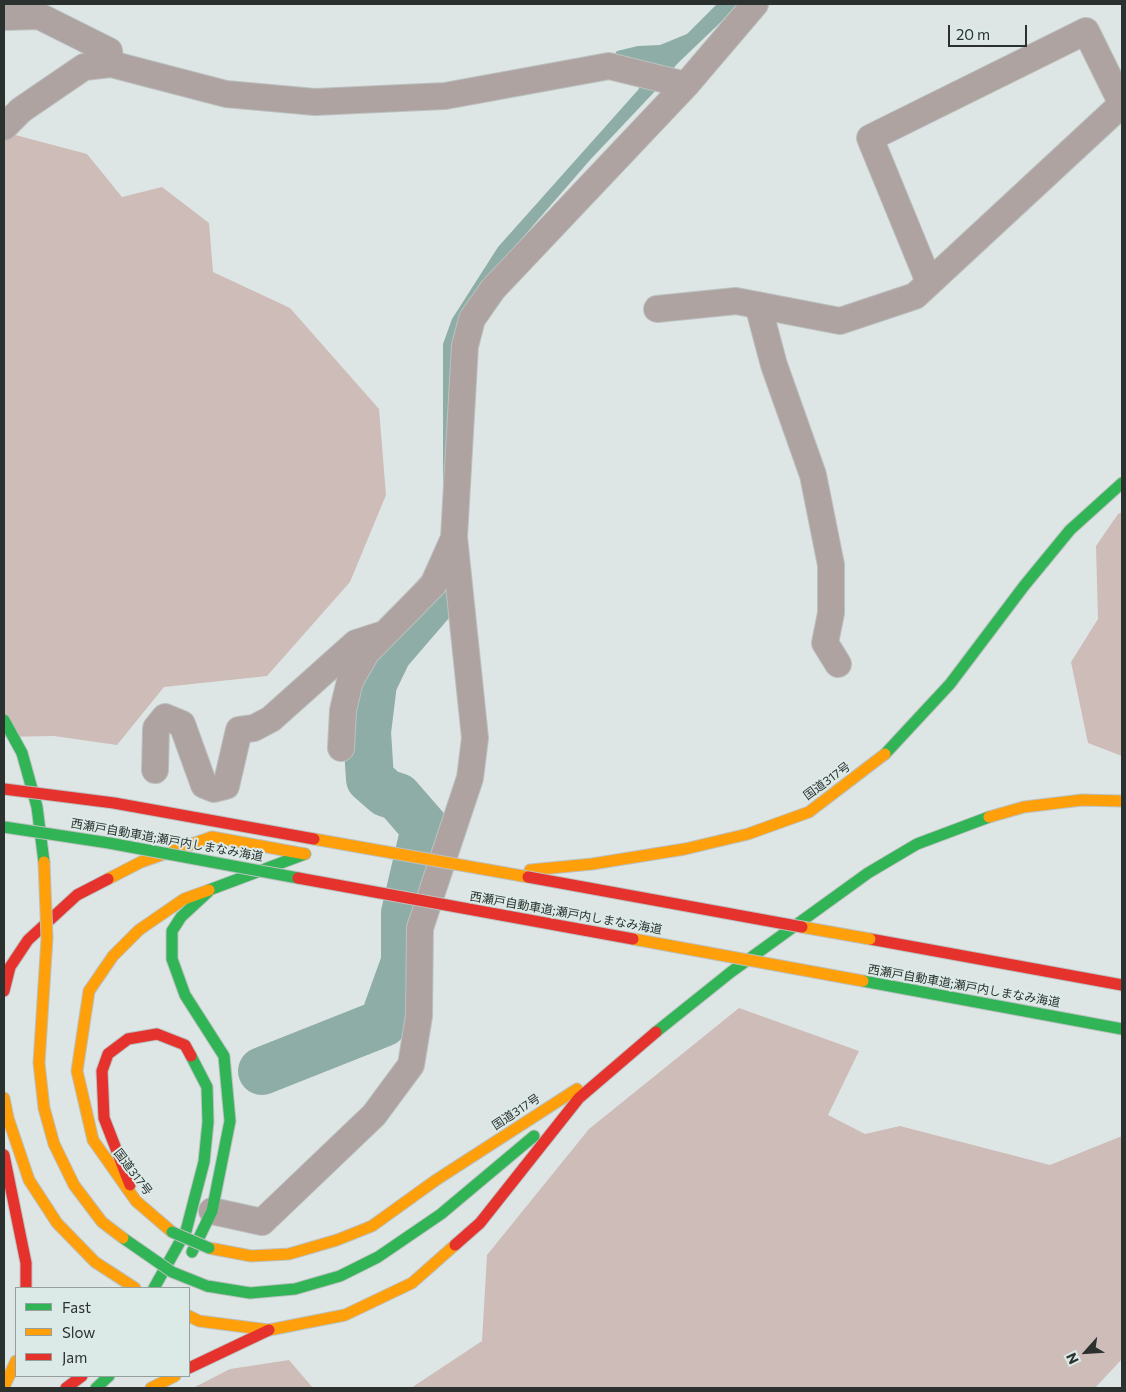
<!DOCTYPE html>
<html>
<head>
<meta charset="utf-8">
<style>
	body { margin:0 }
	#map { position:relative; width:1126px; height:1392px; overflow:hidden; background:#dee6e5; font-family:Commissioner,sans-serif }
	canvas { display:block }
	.frame { position:absolute; inset:0; border:5px solid #2b312f; pointer-events:none }
	.legend { position:absolute; left:15px; top:1287px; width:175px; height:90px; box-sizing:border-box; background:#dbeae6; border:1px solid #95a09d; margin:0; padding:6px 9px; list-style:none; font-size:15px; color:#2b312f }
	.legend li { display:flex; align-items:center; gap:10px; height:25px }
	.legend b { width:25px; border:1px solid #95a09d }
	.north { position:absolute; left:1061px; top:1327px; width:50px; height:50px; -webkit-text-stroke:4px #dbeae6; paint-order:stroke; rotate:244deg; font-size:14px; font-weight:700; line-height:20px; text-align:center; color:#2b312f }
	.north::after { content:''; display:block; margin:auto; width:18px; height:22px; background:#2b312f; clip-path:polygon(50% 0,100% 100%,50% 72%,0 100%) }
	.scale { position:absolute; left:948px; top:25px; width:79px; height:22px; box-sizing:border-box; border:2px solid #2b312f; border-top:0; padding-left:6px; font-size:15px; line-height:18px; white-space:nowrap; color:#2b312f; -webkit-text-stroke:4px #dbeae6; paint-order:stroke }
</style>
</head>
<body>
<div id="map">
<canvas width="1126" height="1392"></canvas>
<div class="frame"></div>
<ul class="legend">
<li><b style="height:6px;background:#30b455"></b>Fast</li>
<li><b style="height:6px;background:#ff9f0a"></b>Slow</li>
<li><b style="height:6px;background:#e5322d"></b>Jam</li>
</ul>
<div class="north">N</div>
<div class="scale">20 m</div>
</div>
<script>
const ctx = document.querySelector('canvas').getContext('2d');
ctx.lineJoin = 'round';
function fill(path, color) {
  ctx.fillStyle = color;
  ctx.fill(path, 'evenodd');
}
function poly(rows) {
  const path = new Path2D();
  for (const r of rows) {
    path.moveTo(r[0], r[1]);
    for (let i = 2; i < r.length; i += 2) path.lineTo(r[i], r[i + 1]);
  }
  return path;
}
function trace(path, color, width, dash) {
  ctx.strokeStyle = color;
  ctx.lineWidth = width;
  ctx.lineCap = dash ? 'butt' : 'round';
  ctx.setLineDash(dash || []);
  ctx.stroke(path);
}
function write(font, color, halo, rows, align = 'center') {
  ctx.font = font + ' Commissioner,"Noto Sans JP",sans-serif';
  ctx.lineWidth = 4;
  ctx.setLineDash([]);
  ctx.textBaseline = 'middle';
  ctx.strokeStyle = halo;
  ctx.fillStyle = color;
  for (const [text, x, y, turn = 0] of rows) {
    ctx.save();
    ctx.translate(x, y);
    ctx.rotate((+turn || 0) * Math.PI / 180);
    ctx.textAlign = isNaN(turn) ? turn : align;
    if (halo) ctx.strokeText(text, 0, 0);
    ctx.fillText(text, 0, 0);
    ctx.restore();
  }
}
const forest = poly([
	[4,132,87,154,122,197,162,187,209,223,213,272,290,308,379,409,386,495,350,582,267,676,164,687,117,745,54,736,4,737],
	[1122,512,1122,756,1088,743,1071,662,1098,619,1096,546,1118,514],
	[739,1008,859,1051,828,1115,865,1134,900,1126,1050,1165,1122,1136,1122,1359,1095,1388,411,1388,482,1341,487,1255,589,1129],
	[289,1360,313,1388,193,1388,230,1369]
]);
const water = poly([
	[717,4,737,4,722,21,677,64,658,88,590,160,492,273,443,510,443,344,452,319,498,247,638,90,651,69,650,63,613,56,617,51,638,46,660,45,687,34]
]);
const river = poly([
	[262,1071,383,1023,405,962,405,913,425,828,398,797,386,793,370,779,367,732,373,683,388,652,444,587]
]);
const street = poly([
	[4,17,39,16,109,51,111,64],
	[4,127,21,110,84,67,111,64,226,94,315,102,445,96,609,66,686,85],
	[929,282,870,138,1086,31,1122,104],
	[758,305,774,365,813,475,831,565,831,613,825,643,838,664],
	[657,309,736,301,840,321,915,296,1122,104],
	[341,748,343,710,350,681,366,653,433,585,454,538],
	[155,770,156,728,165,717,182,724,204,785,214,789,226,786,239,730,254,728,271,719,356,643,384,634],
	[212,1211,262,1222,374,1115,411,1065,419,1016,420,928,470,778,475,738,454,537,465,346,472,319,493,289,686,85,755,4]
]);
const fast = poly([
	[4,720,22,753,37,807,44,862],
	[885,754,950,684,1024,586,1070,530,1122,483],
	[209,890,305,854],
	[863,981,1122,1029],
	[656,1032,731,972,868,873,917,844,989,817],
	[192,1252,212,1211,230,1121,224,1056,185,995,172,959,172,931,181,917,208,892],
	[207,1286,250,1293,295,1289,340,1276,378,1257,441,1214,534,1136],
	[154,1288,186,1231,204,1162,208,1122,207,1087,191,1056],
	[96,1388,109,1376]
]);
const slow = poly([
	[989,817,1024,807,1082,800,1122,801],
	[530,870,592,864,685,849,748,834,809,812,885,754],
	[108,879,141,862,212,837,305,854],
	[4,1098,8,1118,29,1180,57,1223,95,1262,135,1288],
	[172,1232,136,1201,93,1140,77,1071,89,991,113,956,139,930,184,899,209,890],
	[209,1248,251,1256,289,1254,337,1240,372,1226,436,1180,577,1089],
	[189,1316,199,1321,269,1330,345,1315,412,1283,455,1245],
	[4,1387,16,1361],
	[151,1388,175,1376]
]);
const jam = poly([
	[870,939,1122,985],
	[4,991,10,967,28,940,77,895,108,879],
	[4,1155,26,1263,26,1288],
	[130,1185,104,1118,102,1071,108,1054,128,1039,157,1034,185,1045,191,1056],
	[455,1245,480,1223,579,1098,656,1032],
	[189,1368,269,1330],
	[66,1388,82,1376]
]);
const fastBridge = poly([
	[4,827,109,843,298,878],
	[172,1232,209,1248],
	[123,1238,172,1272,207,1286]
]);
const slowBridge = poly([
	[314,839,528,877],
	[44,862,47,938,39,1063,44,1108,54,1144,74,1185,102,1222,123,1238],
	[802,927,870,939],
	[633,939,863,981]
]);
const jamBridge = poly([
	[4,789,114,803,314,839],
	[528,877,802,927],
	[298,878,633,939]
]);
const streetNames = [
	["国道317号",827,781,-36],
	["西瀬戸自動車道;瀬戸内しまなみ海道",167,840,10],
	["西瀬戸自動車道;瀬戸内しまなみ海道",566,913,10],
	["西瀬戸自動車道;瀬戸内しまなみ海道",964,986,10],
	["国道317号",516,1112,-33],
	["国道317号",133,1172,53]
];
fill(forest, '#cebcb8');
fill(water, '#8eada6');
trace(river, '#8eada6', 48);
trace(street, '#bbc1c0', 28);
trace(fast, '#bbc1c0', 13);
trace(slow, '#bbc1c0', 13);
trace(jam, '#bbc1c0', 13);
trace(street, '#aea3a1', 26);
trace(fast, '#30b455', 11);
trace(slow, '#ff9f0a', 11);
trace(jam, '#e5322d', 11);
trace(fastBridge, '#bbc1c0', 13, []);
trace(slowBridge, '#bbc1c0', 13, []);
trace(jamBridge, '#bbc1c0', 13, []);
trace(fastBridge, '#30b455', 11);
trace(slowBridge, '#ff9f0a', 11);
trace(jamBridge, '#e5322d', 11);
write('12px', '#2b312f', '#dbeae6', streetNames);
</script>
</body>
</html>
